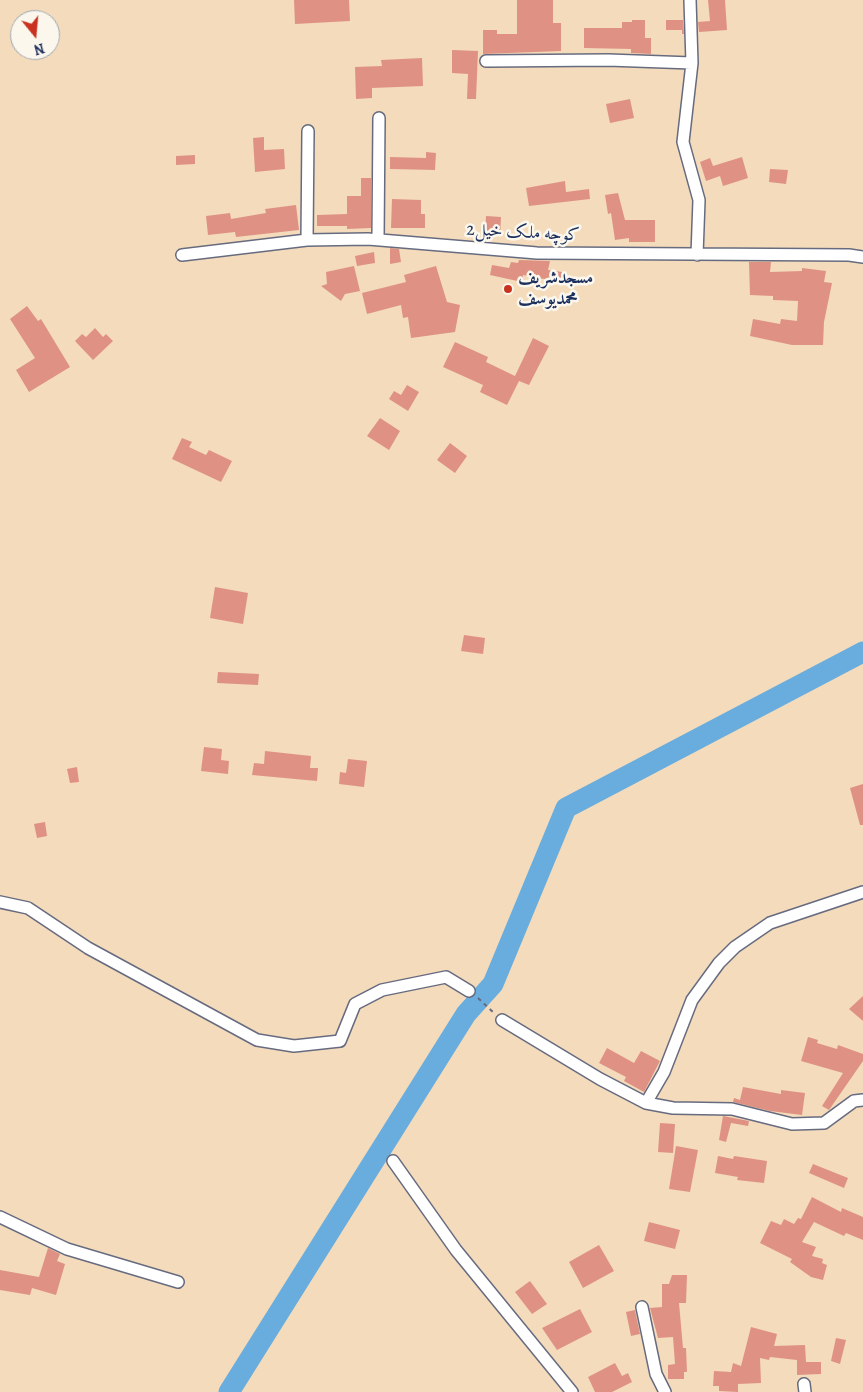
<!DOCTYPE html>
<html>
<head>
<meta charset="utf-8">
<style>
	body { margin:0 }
	#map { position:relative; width:863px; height:1392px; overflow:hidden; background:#f3dbbc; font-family:Alegreya,serif }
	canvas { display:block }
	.north { position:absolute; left:10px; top:10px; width:50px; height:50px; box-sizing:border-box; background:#fbf7ec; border:1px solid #a1a7b3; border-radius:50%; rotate:163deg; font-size:14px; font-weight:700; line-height:20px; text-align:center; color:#1b2f5e }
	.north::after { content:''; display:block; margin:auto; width:18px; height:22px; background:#c8321e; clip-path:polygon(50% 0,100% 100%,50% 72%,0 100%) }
</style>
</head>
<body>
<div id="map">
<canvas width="863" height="1392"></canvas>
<div class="north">N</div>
</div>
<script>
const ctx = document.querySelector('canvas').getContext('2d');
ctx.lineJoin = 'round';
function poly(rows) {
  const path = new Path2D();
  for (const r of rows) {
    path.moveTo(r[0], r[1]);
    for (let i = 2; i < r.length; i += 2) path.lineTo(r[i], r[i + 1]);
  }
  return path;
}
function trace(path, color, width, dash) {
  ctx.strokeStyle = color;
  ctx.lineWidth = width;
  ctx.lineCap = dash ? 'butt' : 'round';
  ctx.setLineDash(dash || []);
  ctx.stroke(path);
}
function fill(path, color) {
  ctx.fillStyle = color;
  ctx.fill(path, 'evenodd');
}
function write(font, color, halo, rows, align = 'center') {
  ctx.font = font + ' Alegreya,Amiri,serif';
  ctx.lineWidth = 5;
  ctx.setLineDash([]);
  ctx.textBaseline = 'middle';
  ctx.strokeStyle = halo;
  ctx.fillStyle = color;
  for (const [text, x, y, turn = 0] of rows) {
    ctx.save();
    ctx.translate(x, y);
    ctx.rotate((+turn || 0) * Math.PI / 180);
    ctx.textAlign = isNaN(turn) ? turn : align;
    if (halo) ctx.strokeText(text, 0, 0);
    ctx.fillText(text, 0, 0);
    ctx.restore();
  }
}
const river = poly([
	[229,1392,466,1014,493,984,566,808,863,652]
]);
const building = poly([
	[294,0,349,0,350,21,295,24],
	[517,0,553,0,553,23,561,23,561,51,483,54,483,30,497,30,497,34,517,34],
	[708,0,725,0,727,30,699,32,698,22,710,21],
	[632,20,645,20,645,38,651,38,651,54,631,53,631,49,584,48,584,28,622,28,622,22,632,22],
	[666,20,683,20,684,34,682,34,682,30,666,30],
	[452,50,478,51,476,99,467,99,468,74,452,73],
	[422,58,423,86,372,88,372,98,356,99,355,67,382,66,381,60],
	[630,99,634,118,610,123,606,104],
	[264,137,264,150,284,149,285,169,255,172,253,138],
	[426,152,436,153,435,170,390,169,390,157,426,158],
	[195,155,195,164,176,165,176,156],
	[742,157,748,178,723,186,720,176,706,181,700,162,710,158,713,166],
	[770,169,788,170,786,184,769,182],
	[361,178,371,178,371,228,347,229,347,226,317,226,317,215,347,214,347,196,361,196],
	[565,181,566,192,589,189,590,199,529,206,526,188],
	[618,193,625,220,655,220,655,242,629,242,629,238,615,240,611,213,608,214,605,195],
	[392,199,421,200,421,214,425,214,425,228,391,228],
	[296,205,299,230,236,237,235,232,208,235,206,216,230,213,231,219,266,213,265,209],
	[486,216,501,217,500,236,485,235],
	[390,248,399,249,401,262,390,264],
	[374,252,375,263,357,266,355,256],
	[519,260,550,261,548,270,562,272,560,282,523,275,522,282,490,275,492,265,509,268,511,262,518,263],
	[749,262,771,262,770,272,802,271,802,268,826,271,824,282,832,283,824,322,823,345,792,345,750,336,753,319,780,324,781,319,797,321,798,301,773,300,773,296,750,295],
	[354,266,360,291,345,294,341,301,321,286,327,284,326,272],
	[436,266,447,302,460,305,455,332,411,338,408,317,403,318,401,305,367,314,362,293,406,282,404,275],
	[27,306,38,321,41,319,70,367,29,392,16,370,35,358,10,319],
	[95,328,103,337,106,334,113,341,93,360,75,341,82,334,86,337],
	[533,338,549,346,529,385,519,381,507,405,480,392,483,385,443,367,455,342,488,357,486,362,515,376],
	[407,385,419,392,408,411,389,399,394,391,401,395],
	[380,418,400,431,389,450,367,436],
	[182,438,192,442,189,447,206,455,209,450,232,461,221,482,172,459],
	[450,443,467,456,455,473,437,460],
	[215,587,248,593,243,624,210,618],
	[464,635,485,638,483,654,461,651],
	[218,672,259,674,258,685,217,683],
	[204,747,222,749,221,760,229,761,228,774,201,771],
	[265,751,311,756,310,768,318,768,317,781,252,775,254,763,264,764],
	[348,759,367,761,364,787,339,784,340,772,346,773],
	[77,767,79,782,70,783,67,769],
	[863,784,863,825,860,825,850,788],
	[45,822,47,836,37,838,34,824],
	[863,996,863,1021,849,1009],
	[808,1037,818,1040,817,1043,837,1049,838,1045,863,1054,863,1061,829,1110,822,1106,843,1073,801,1061],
	[607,1048,634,1063,641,1051,660,1061,644,1092,624,1081,626,1077,599,1063],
	[743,1087,781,1094,781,1090,805,1093,802,1115,770,1111,733,1102,734,1098,740,1100],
	[723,1116,749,1121,748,1126,731,1123,726,1142,719,1140],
	[660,1123,675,1124,673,1153,658,1152],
	[676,1146,698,1150,690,1192,669,1189],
	[718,1156,733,1159,734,1156,767,1161,764,1183,737,1180,738,1177,715,1173],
	[813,1164,848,1178,844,1188,809,1173],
	[812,1197,841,1212,842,1208,863,1217,863,1240,846,1233,844,1236,814,1222,802,1242,816,1247,812,1256,823,1259,822,1263,827,1265,823,1280,811,1277,790,1262,792,1259,760,1243,771,1221,781,1225,784,1219,794,1224,798,1218,801,1219],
	[649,1222,680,1230,675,1249,644,1241],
	[599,1245,614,1271,583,1288,569,1262],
	[48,1248,60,1254,57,1261,65,1264,56,1295,32,1288,30,1295,0,1290,0,1270,39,1277],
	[672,1275,687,1275,686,1303,679,1303,683,1348,686,1348,687,1372,684,1372,684,1379,668,1379,668,1365,675,1364,673,1337,658,1338,650,1308,662,1307,662,1284,669,1284],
	[530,1281,547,1304,532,1314,515,1292],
	[580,1309,592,1332,557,1350,542,1328],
	[635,1310,640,1334,631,1336,626,1312],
	[751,1327,777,1334,774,1346,805,1345,806,1362,821,1362,821,1374,797,1375,797,1360,770,1357,769,1360,760,1358,761,1383,738,1384,738,1392,719,1391,719,1386,713,1386,714,1371,731,1372,733,1363,741,1366],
	[836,1338,846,1340,840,1364,831,1361],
	[615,1363,622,1376,628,1373,632,1382,612,1392,595,1392,588,1377]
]);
const path = poly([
	[478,998,493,1012]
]);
const minor = poly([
	[690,0,692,63,683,142,699,200,697,255],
	[486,61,608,60,692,63],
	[307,240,308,131],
	[378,240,379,118],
	[182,255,307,240,368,239,537,253,849,255,863,257],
	[0,902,28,908,88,948,257,1040,294,1046,340,1041,355,1004,382,990,446,977,469,991],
	[502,1020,600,1079,646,1103,673,1108,732,1109,792,1124,824,1123,854,1101,863,1100],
	[646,1103,664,1072,692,1000,719,963,735,947,770,923,863,892],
	[393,1161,456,1250,572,1392],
	[0,1217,67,1249,178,1282],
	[642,1307,656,1374,665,1392],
	[804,1384,805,1392]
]);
const markers = [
	[508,289,5,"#c8321e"]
];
const streetNames = [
	["کوچه ملک خیل2",523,233,3]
];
const poiNames = [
	["مسجدشریف",518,279],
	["محمدیوسف",518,300]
];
trace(river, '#68addd', 21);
fill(building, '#df9283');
trace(minor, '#676b7f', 14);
trace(path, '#676b7f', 2, [4, 4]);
trace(minor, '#fff', 11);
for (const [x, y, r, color] of markers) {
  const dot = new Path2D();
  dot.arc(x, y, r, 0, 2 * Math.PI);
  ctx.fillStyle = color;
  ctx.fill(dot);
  trace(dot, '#fbf7ec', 2);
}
write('18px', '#1b2f5e', '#fbf7ec', streetNames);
write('bold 18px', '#1b2f5e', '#fbf7ec', poiNames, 'left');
</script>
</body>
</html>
